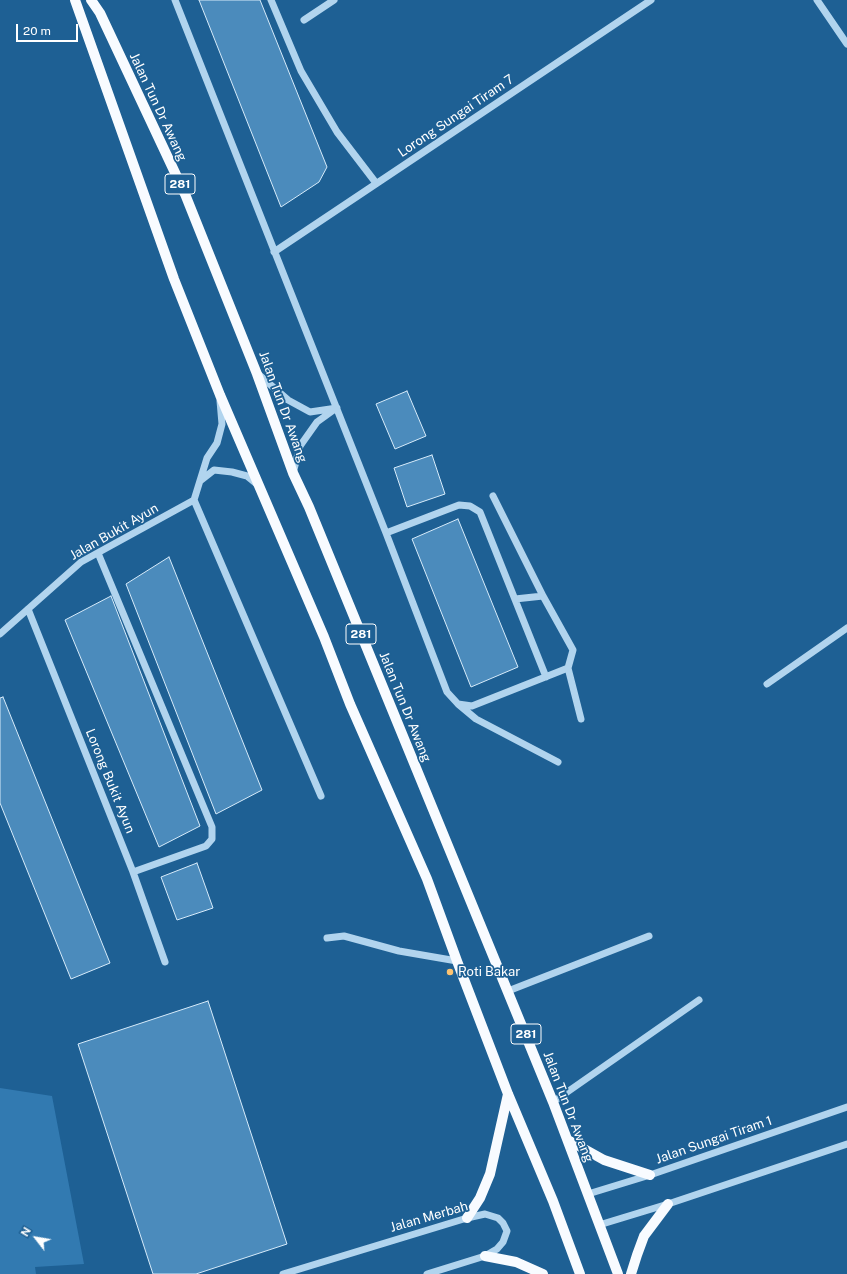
<!DOCTYPE html>
<html>
<head>
<meta charset="utf-8">
<style>
	body { margin:0 }
	#map { position:relative; width:847px; height:1274px; overflow:hidden; background:#1e6094; font-family:"Public Sans",sans-serif }
	canvas { display:block }
	.north { position:absolute; left:16px; top:1218px; width:40px; height:40px; -webkit-text-stroke:3px #1e6094; paint-order:stroke; rotate:301deg; font-size:11px; font-weight:700; line-height:16px; text-align:center; color:#fff }
	.north::after { content:''; display:block; margin:auto; width:14px; height:18px; background:#fff; clip-path:polygon(50% 0,100% 100%,50% 72%,0 100%) }
	.scale { position:absolute; left:16px; top:24px; width:62px; height:18px; box-sizing:border-box; border:2px solid #fff; border-top:0; padding-left:5px; font-size:12px; line-height:14px; white-space:nowrap; color:#fff; -webkit-text-stroke:3px #1e6094; paint-order:stroke }
</style>
</head>
<body>
<div id="map">
<canvas width="847" height="1274"></canvas>
<div class="north">N</div>
<div class="scale">20 m</div>
</div>
<script>
const ctx = document.querySelector('canvas').getContext('2d');
ctx.lineJoin = 'round';
function fill(path, color) {
  ctx.fillStyle = color;
  ctx.fill(path, 'evenodd');
}
function poly(rows) {
  const path = new Path2D();
  for (const r of rows) {
    path.moveTo(r[0], r[1]);
    for (let i = 2; i < r.length; i += 2) path.lineTo(r[i], r[i + 1]);
  }
  return path;
}
function trace(path, color, width, dash) {
  ctx.strokeStyle = color;
  ctx.lineWidth = width;
  ctx.lineCap = dash ? 'butt' : 'round';
  ctx.setLineDash(dash || []);
  ctx.stroke(path);
}
function write(font, color, halo, rows, align = 'center') {
  ctx.font = font + ' "Public Sans",sans-serif';
  ctx.lineWidth = 3.5;
  ctx.setLineDash([]);
  ctx.textBaseline = 'middle';
  ctx.strokeStyle = halo;
  ctx.fillStyle = color;
  for (const [text, x, y, turn = 0] of rows) {
    ctx.save();
    ctx.translate(x, y);
    ctx.rotate((+turn || 0) * Math.PI / 180);
    ctx.textAlign = isNaN(turn) ? turn : align;
    if (halo) ctx.strokeText(text, 0, 0);
    ctx.fillText(text, 0, 0);
    ctx.restore();
  }
}
const green = poly([
	[0,1088,52,1096,84,1264,35,1267,36,1274,0,1274]
]);
const building = poly([
	[199,0,260,0,327,167,319,182,281,207,199,0],
	[407,391,426,436,395,449,376,404,407,391],
	[432,455,445,494,407,507,394,468,432,455],
	[458,519,518,667,471,687,412,539,458,519],
	[169,557,262,790,216,814,126,584,169,557],
	[111,596,200,826,159,847,65,620,111,596],
	[3,697,110,963,71,979,0,803,0,698,3,697],
	[197,863,213,908,177,920,161,877,197,863],
	[208,1001,287,1244,196,1274,153,1274,78,1044,208,1001]
]);
const minor = poly([
	[175,0,386,533,447,692,458,704,472,706,568,668],
	[271,0,301,71,337,132,376,183],
	[817,0,847,44],
	[304,20,334,0],
	[274,252,651,0],
	[258,374,288,400,310,412,337,408],
	[293,473,300,446,317,422,335,409],
	[200,481,214,470,232,472,247,476,258,485],
	[493,496,543,596],
	[194,500,321,796],
	[386,533,459,505,470,506,480,512,546,677],
	[98,553,212,827,212,839,206,846,133,872],
	[515,599,543,596,573,650,568,668,581,719],
	[28,609,133,872,165,962],
	[0,634,81,562,194,500,207,458,217,443,222,424,220,401],
	[767,684,847,628],
	[458,704,476,719,558,762],
	[327,938,344,936,399,951,457,961],
	[508,991,649,936],
	[553,1102,699,1000],
	[588,1194,650,1175,847,1107],
	[599,1225,668,1204,847,1144],
	[283,1274,467,1218,485,1214,498,1218,503,1223,507,1231,503,1242,497,1249,485,1256,427,1274]
]);
const major = poly([
	[75,0,174,279,220,395,324,637,350,704,427,879,457,961,508,1094,553,1201,580,1274],
	[91,0,100,13,185,194,257,374,293,473,309,507,553,1102,618,1274],
	[568,1140,604,1160,650,1175],
	[467,1218,480,1198,490,1174,508,1094],
	[485,1256,516,1262,543,1274],
	[631,1274,637,1255,644,1236,668,1204]
]);
const markers = [
	[450,972,4,"#fdc370"]
];
const shields = [
	[180,184,30],
	[361,634,30],
	[526,1034,30]
];
const shieldNames = [
	["281",180,184],
	["281",361,634],
	["281",526,1034]
];
const streetNames = [
	["Jalan Tun Dr Awang",158,107,65],
	["Lorong Sungai Tiram 7",456,116,-34],
	["Jalan Tun Dr Awang",283,407,70],
	["Jalan Bukit Ayun",114,532,-30],
	["Jalan Tun Dr Awang",405,707,68],
	["Lorong Bukit Ayun",110,781,68],
	["Jalan Tun Dr Awang",568,1107,69],
	["Jalan Sungai Tiram 1",714,1140,-19],
	["Jalan Merbah",429,1217,-16]
];
const poiNames = [
	["Roti Bakar",458,972]
];
fill(green, '#327ab1');
fill(building, '#4b8bbc');
trace(building, '#d7ebfa', 1);
trace(minor, '#b1d4ee', 7);
trace(major, '#f8fbff', 10);
for (const [x, y, r, color] of markers) {
  const dot = new Path2D();
  dot.arc(x, y, r, 0, 2 * Math.PI);
  ctx.fillStyle = color;
  ctx.fill(dot);
  trace(dot, '#1e6094', 1.5);
}
for (const [x, y, w] of shields) {
  const box = new Path2D();
  box.roundRect(x - w / 2, y - 10, w, 20, 3);
  ctx.fillStyle = '#1e6094';
  ctx.fill(box);
  trace(box, '#fff', 1);
}
write('bold 12px', '#fff', null, shieldNames);
write('13px', '#fff', '#1e6094', streetNames);
write('13px', '#fff', '#1e6094', poiNames, 'left');
</script>
</body>
</html>
